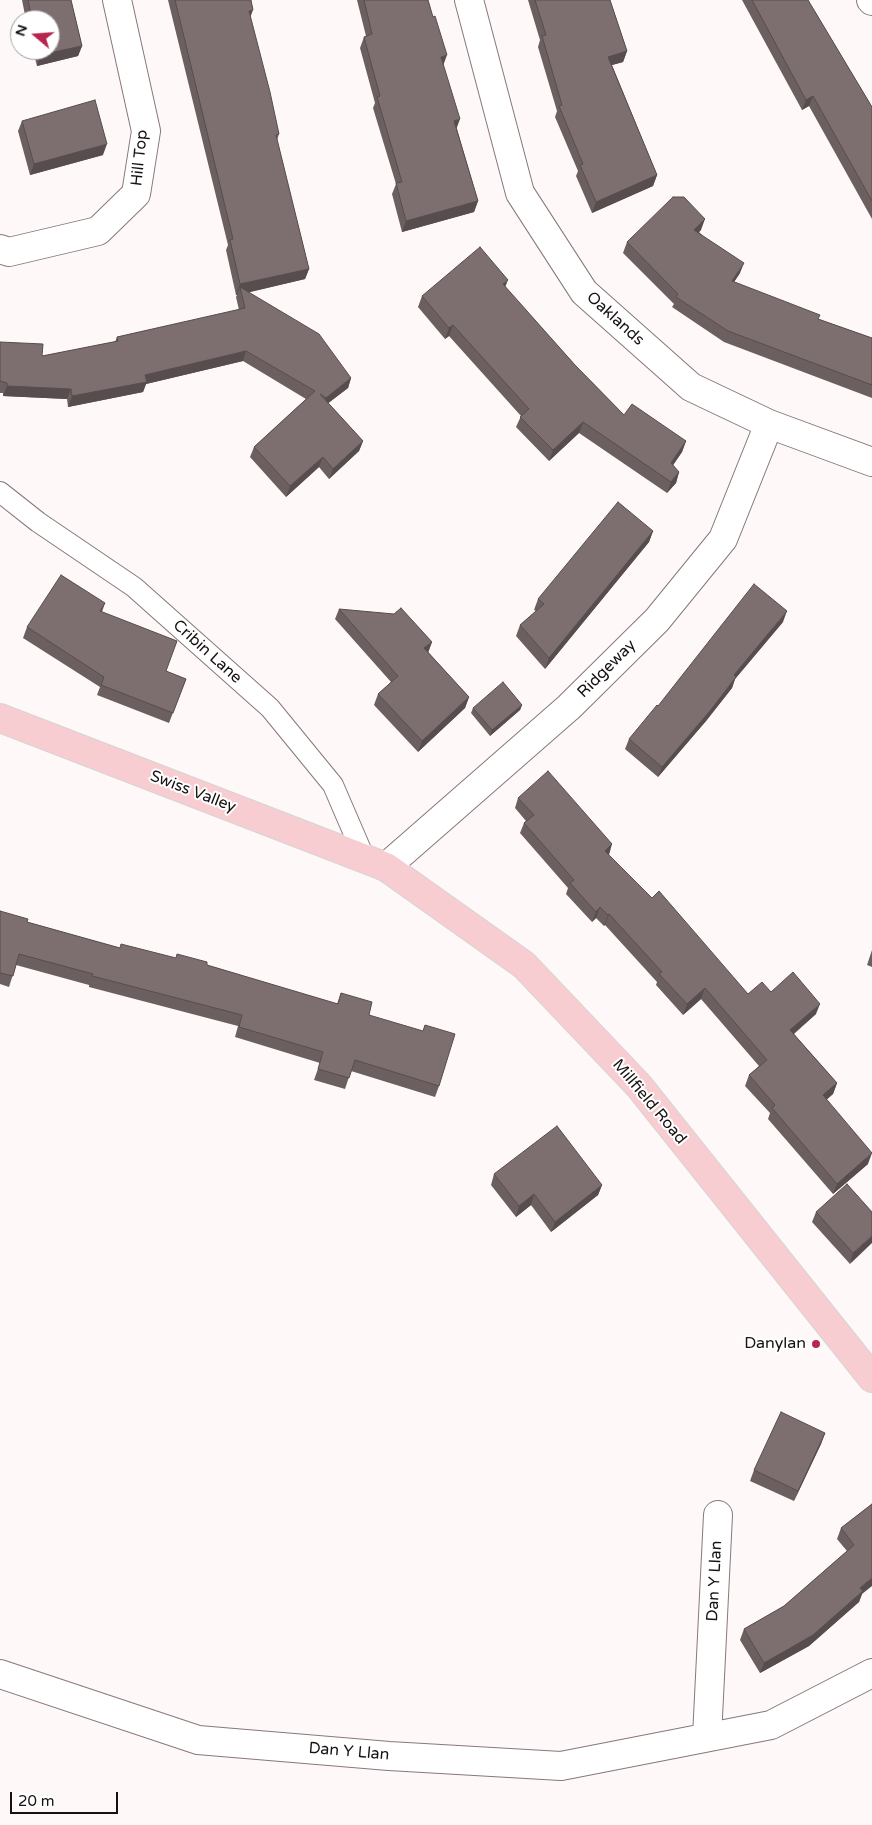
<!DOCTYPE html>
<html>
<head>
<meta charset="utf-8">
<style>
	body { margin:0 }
	#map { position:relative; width:872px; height:1825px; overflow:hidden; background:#fff8f8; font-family:"Varela Round",sans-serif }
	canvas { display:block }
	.north { position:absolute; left:10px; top:10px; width:50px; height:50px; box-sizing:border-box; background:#fff; border:1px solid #a2a0a0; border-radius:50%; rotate:288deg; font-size:14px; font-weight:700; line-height:20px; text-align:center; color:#171212 }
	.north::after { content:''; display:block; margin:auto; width:18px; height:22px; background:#b7264d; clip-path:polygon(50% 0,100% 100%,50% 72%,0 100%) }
	.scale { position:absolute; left:10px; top:1792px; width:108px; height:22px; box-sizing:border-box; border:2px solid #171212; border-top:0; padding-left:6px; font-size:15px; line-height:18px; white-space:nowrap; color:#171212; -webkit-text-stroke:4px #fff; paint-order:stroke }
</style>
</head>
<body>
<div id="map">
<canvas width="872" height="1825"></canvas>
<div class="north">N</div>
<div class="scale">20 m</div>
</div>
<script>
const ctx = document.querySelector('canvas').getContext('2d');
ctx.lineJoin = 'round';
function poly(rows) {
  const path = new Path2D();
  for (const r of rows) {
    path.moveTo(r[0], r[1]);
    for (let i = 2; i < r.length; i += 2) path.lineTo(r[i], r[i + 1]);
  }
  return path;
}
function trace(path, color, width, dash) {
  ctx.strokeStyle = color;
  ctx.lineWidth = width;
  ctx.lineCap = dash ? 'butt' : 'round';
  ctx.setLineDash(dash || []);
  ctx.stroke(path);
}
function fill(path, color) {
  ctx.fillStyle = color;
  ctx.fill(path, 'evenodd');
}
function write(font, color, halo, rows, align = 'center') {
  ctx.font = font + ' "Varela Round",sans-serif';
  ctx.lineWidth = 4;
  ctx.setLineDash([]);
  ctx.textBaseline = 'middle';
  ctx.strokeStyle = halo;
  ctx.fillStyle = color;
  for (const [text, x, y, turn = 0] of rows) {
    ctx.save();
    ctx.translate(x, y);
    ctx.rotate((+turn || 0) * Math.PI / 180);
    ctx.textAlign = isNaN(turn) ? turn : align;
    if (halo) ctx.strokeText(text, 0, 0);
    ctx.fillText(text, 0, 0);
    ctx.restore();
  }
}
const lane = poly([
	[0,492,38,522,134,587,270,708,333,785,364,857]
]);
const street = poly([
	[469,0,520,193,584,292,691,387,769,424,872,462],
	[871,0,872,1],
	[0,249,9,252,98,231,136,194,146,131,117,0],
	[386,867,569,707,657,620,723,539,769,424],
	[0,1674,198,1740,389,1756,561,1766,771,1725,872,1673],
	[707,1737,718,1515]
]);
const primary = poly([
	[0,718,386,867,524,965,639,1086,872,1378]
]);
const wall = poly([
	[22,0,71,0,82,46,78,56,37,66,33,50,50,50,50,20,26,20],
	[168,0,251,0,250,17,279,134,277,140,309,269,305,279,249,292,351,378,348,388,328,403,363,441,359,451,329,479,319,467,286,497,250,457,254,447,306,399,243,361,146,384,143,392,68,407,67,399,3,396,3,393,0,393,0,342,42,356,115,342,117,337,239,310,236,297,237,295,236,295,226,250,228,245],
	[357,0,428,0,443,64,457,129,478,201,474,212,402,232,392,194,396,184,373,108,375,103,360,48,364,37,366,36],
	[528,0,610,0,627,51,623,62,612,65,657,175,653,186,592,213,576,176,578,171,555,117,557,111,538,47,540,40],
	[742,0,808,0,872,107,872,219,809,106,802,110],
	[22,121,103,155,30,175,18,131],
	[701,230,699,232,740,273,734,282,818,319,872,338,872,398,724,342,672,307,674,304,623,253,627,242],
	[505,287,575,365,624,415,686,441,682,452,673,465,679,472,676,483,667,493,579,433,549,461,516,427,521,416,449,336,445,339,418,307,422,296],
	[653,531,649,542,545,669,516,636,520,625,536,611,534,610,538,599],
	[105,603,102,612,166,671,186,679,169,723,97,695,100,687,23,638,27,627],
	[339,609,432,642,428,652,469,697,465,708,418,752,374,705,378,694,391,682,335,619],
	[783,622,735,679,732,688,706,721,658,777,625,749,629,739,658,706],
	[522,705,520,710,490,736,471,713,473,708],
	[518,798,608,855,748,994,771,992,816,1014,794,1034,837,1083,833,1094,826,1100,868,1164,833,1194,768,1119,770,1113,745,1086,749,1075,759,1066,701,999,683,1015,656,985,657,982,605,925,604,926,596,918,592,922,566,894,568,888,520,833,524,823,526,821,515,808],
	[0,911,27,922,120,948,207,965,337,1004,341,993,369,1015,439,1086,435,1097,351,1071,345,1089,314,1080,320,1063,235,1037,238,1026,89,987,89,985,16,965,9,987,0,984],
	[872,950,872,967,867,965],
	[494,1174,602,1185,598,1195,551,1232,531,1205,516,1217,491,1185],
	[816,1212,872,1212,850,1264,812,1222],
	[825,1433,821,1444,794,1501,750,1481,754,1470],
	[872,1504,862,1594,859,1602,809,1646,760,1673,740,1640,744,1629,784,1606,847,1551,837,1539,841,1528]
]);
const shadedWall = poly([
	[253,10,249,21,249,11],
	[82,46,78,56,37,66,40,55],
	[627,51,623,62,605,67,608,57],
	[447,55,443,66,441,57],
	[813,96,809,106,802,110,806,100],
	[460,119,456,130,454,121],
	[107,144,103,155,30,175,34,164],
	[657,175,653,186,592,213,596,202],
	[478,201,474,212,402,232,406,221],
	[705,219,701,230,691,240,694,230],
	[744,263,740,273,728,291,732,281],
	[309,269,305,279,242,294,240,287,237,295,236,295,240,284],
	[508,280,504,290,503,284],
	[453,325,449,336,445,339,449,328],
	[246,351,243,361,146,384,143,392,68,407,72,396,145,375],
	[351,378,348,388,322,408,326,398],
	[7,386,71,389,67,399,3,396],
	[583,422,579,433,549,461,553,450],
	[363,441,359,451,329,479,333,469],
	[686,441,682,452,667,474,671,463],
	[323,457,319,467,286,497,290,486],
	[679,472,676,483,667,493,671,482],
	[653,531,649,542,545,669,549,658],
	[787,611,783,622,735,679,732,688,706,721,658,777,662,767,734,675],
	[432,642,428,653,424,648],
	[469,697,465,708,418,752,422,741],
	[522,705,520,710,490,736,492,730],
	[612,844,609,855,605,851],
	[600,907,596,918,592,922,596,912],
	[609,914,605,925,604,926,608,915],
	[705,988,701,999,683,1015,687,1004],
	[820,1004,816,1014,786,1040,790,1030],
	[837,1083,833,1094,819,1106,823,1095],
	[872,1153,868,1164,833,1194,837,1184],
	[602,1185,598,1195,551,1232,555,1222],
	[534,1194,531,1205,516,1217,519,1206],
	[872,1236,872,1243,850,1264,853,1253],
	[825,1433,821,1444,794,1501,798,1491],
	[872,1578,872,1586,862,1594,859,1602,809,1646,760,1673,764,1663]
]);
const building = poly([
	[28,0,71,0,82,46,40,55,39,50,50,50,50,20,32,20,28,0],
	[175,0,251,0,253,10,249,11,270,92,279,134,276,135,309,269,240,284,230,240,233,239,175,0],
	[364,0,428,0,433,17,435,16,447,55,441,57,460,119,454,121,478,201,406,221,396,183,402,182,377,97,380,96,364,37,372,34,364,0],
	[535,0,610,0,627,51,608,57,657,175,596,202,580,165,583,164,559,106,562,105,542,36,546,35,535,0],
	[752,0,808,0,872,107,872,201,813,96,806,100,752,0],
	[95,100,107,144,34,164,22,121,95,100],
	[673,197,684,197,705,219,694,230,744,263,732,281,820,315,818,319,872,338,872,385,728,331,676,297,678,294,627,242,673,197],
	[480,247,508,280,503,284,575,365,624,415,632,404,686,441,671,463,679,472,671,482,583,422,553,450,520,417,529,409,453,325,449,328,422,296,480,247],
	[240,287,319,334,351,378,326,398,320,394,363,441,333,469,323,457,290,486,254,447,315,391,246,351,145,375,147,382,72,396,71,389,7,386,7,383,0,381,0,342,43,344,42,356,118,341,117,337,245,308,240,287],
	[618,502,653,531,549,658,520,625,544,604,538,599,618,502],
	[61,575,105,603,100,611,177,641,166,671,186,679,173,713,101,685,104,677,27,627,61,575],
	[754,584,787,611,734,675,736,677,710,711,662,767,629,739,657,705,658,706,754,584],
	[401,608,432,642,424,648,469,697,422,741,378,694,398,676,339,609,394,614,401,608],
	[503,682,522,705,492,730,473,708,503,682],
	[548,771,612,844,605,851,652,898,659,891,748,994,762,982,771,992,793,972,820,1004,790,1030,837,1083,823,1095,872,1153,837,1184,772,1108,775,1105,749,1075,767,1060,705,988,687,1004,659,974,662,972,609,914,608,915,600,907,596,912,570,883,574,880,524,823,534,815,518,798,548,771],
	[0,911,28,919,27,922,120,948,121,944,176,958,177,954,207,962,207,965,338,1004,341,993,372,1002,369,1015,423,1031,425,1025,455,1034,439,1086,355,1060,349,1078,318,1069,323,1052,239,1027,242,1015,92,976,93,974,19,954,13,976,0,973,0,911],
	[557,1126,602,1185,555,1222,534,1194,519,1206,494,1174,557,1126],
	[847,1184,872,1212,872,1236,853,1253,816,1212,847,1184],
	[781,1412,825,1433,798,1491,754,1470,781,1412],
	[872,1504,872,1578,860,1588,863,1591,813,1635,764,1663,744,1629,784,1606,854,1545,841,1528,872,1504]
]);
const markers = [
	[816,1344,5,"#b7264d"]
];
const streetNames = [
	["Hill Top",140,158,-84],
	["Oaklands",615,319,42],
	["Cribin Lane",207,652,42],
	["Ridgeway",607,669,-45],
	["Swiss Valley",193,792,21],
	["Millfield Road",649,1102,50],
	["Dan Y Llan",715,1581,-87],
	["Dan Y Llan",349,1752,5]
];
const poiNames = [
	["Danylan",806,1344]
];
trace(lane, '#877879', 22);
trace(street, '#877879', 30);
trace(primary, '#d5d4d4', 30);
trace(lane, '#fff', 20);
trace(street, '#fff', 28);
trace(primary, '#f7cdd2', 28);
fill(wall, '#6c5f5f');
fill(shadedWall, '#584d4e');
fill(building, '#7d6e6f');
trace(building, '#584d4e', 1);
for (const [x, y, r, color] of markers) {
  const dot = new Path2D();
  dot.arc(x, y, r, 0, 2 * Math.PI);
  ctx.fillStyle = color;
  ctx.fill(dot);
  trace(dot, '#fff', 2);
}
write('16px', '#171212', '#fff', streetNames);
write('16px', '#171212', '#fff', poiNames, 'right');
</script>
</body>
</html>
